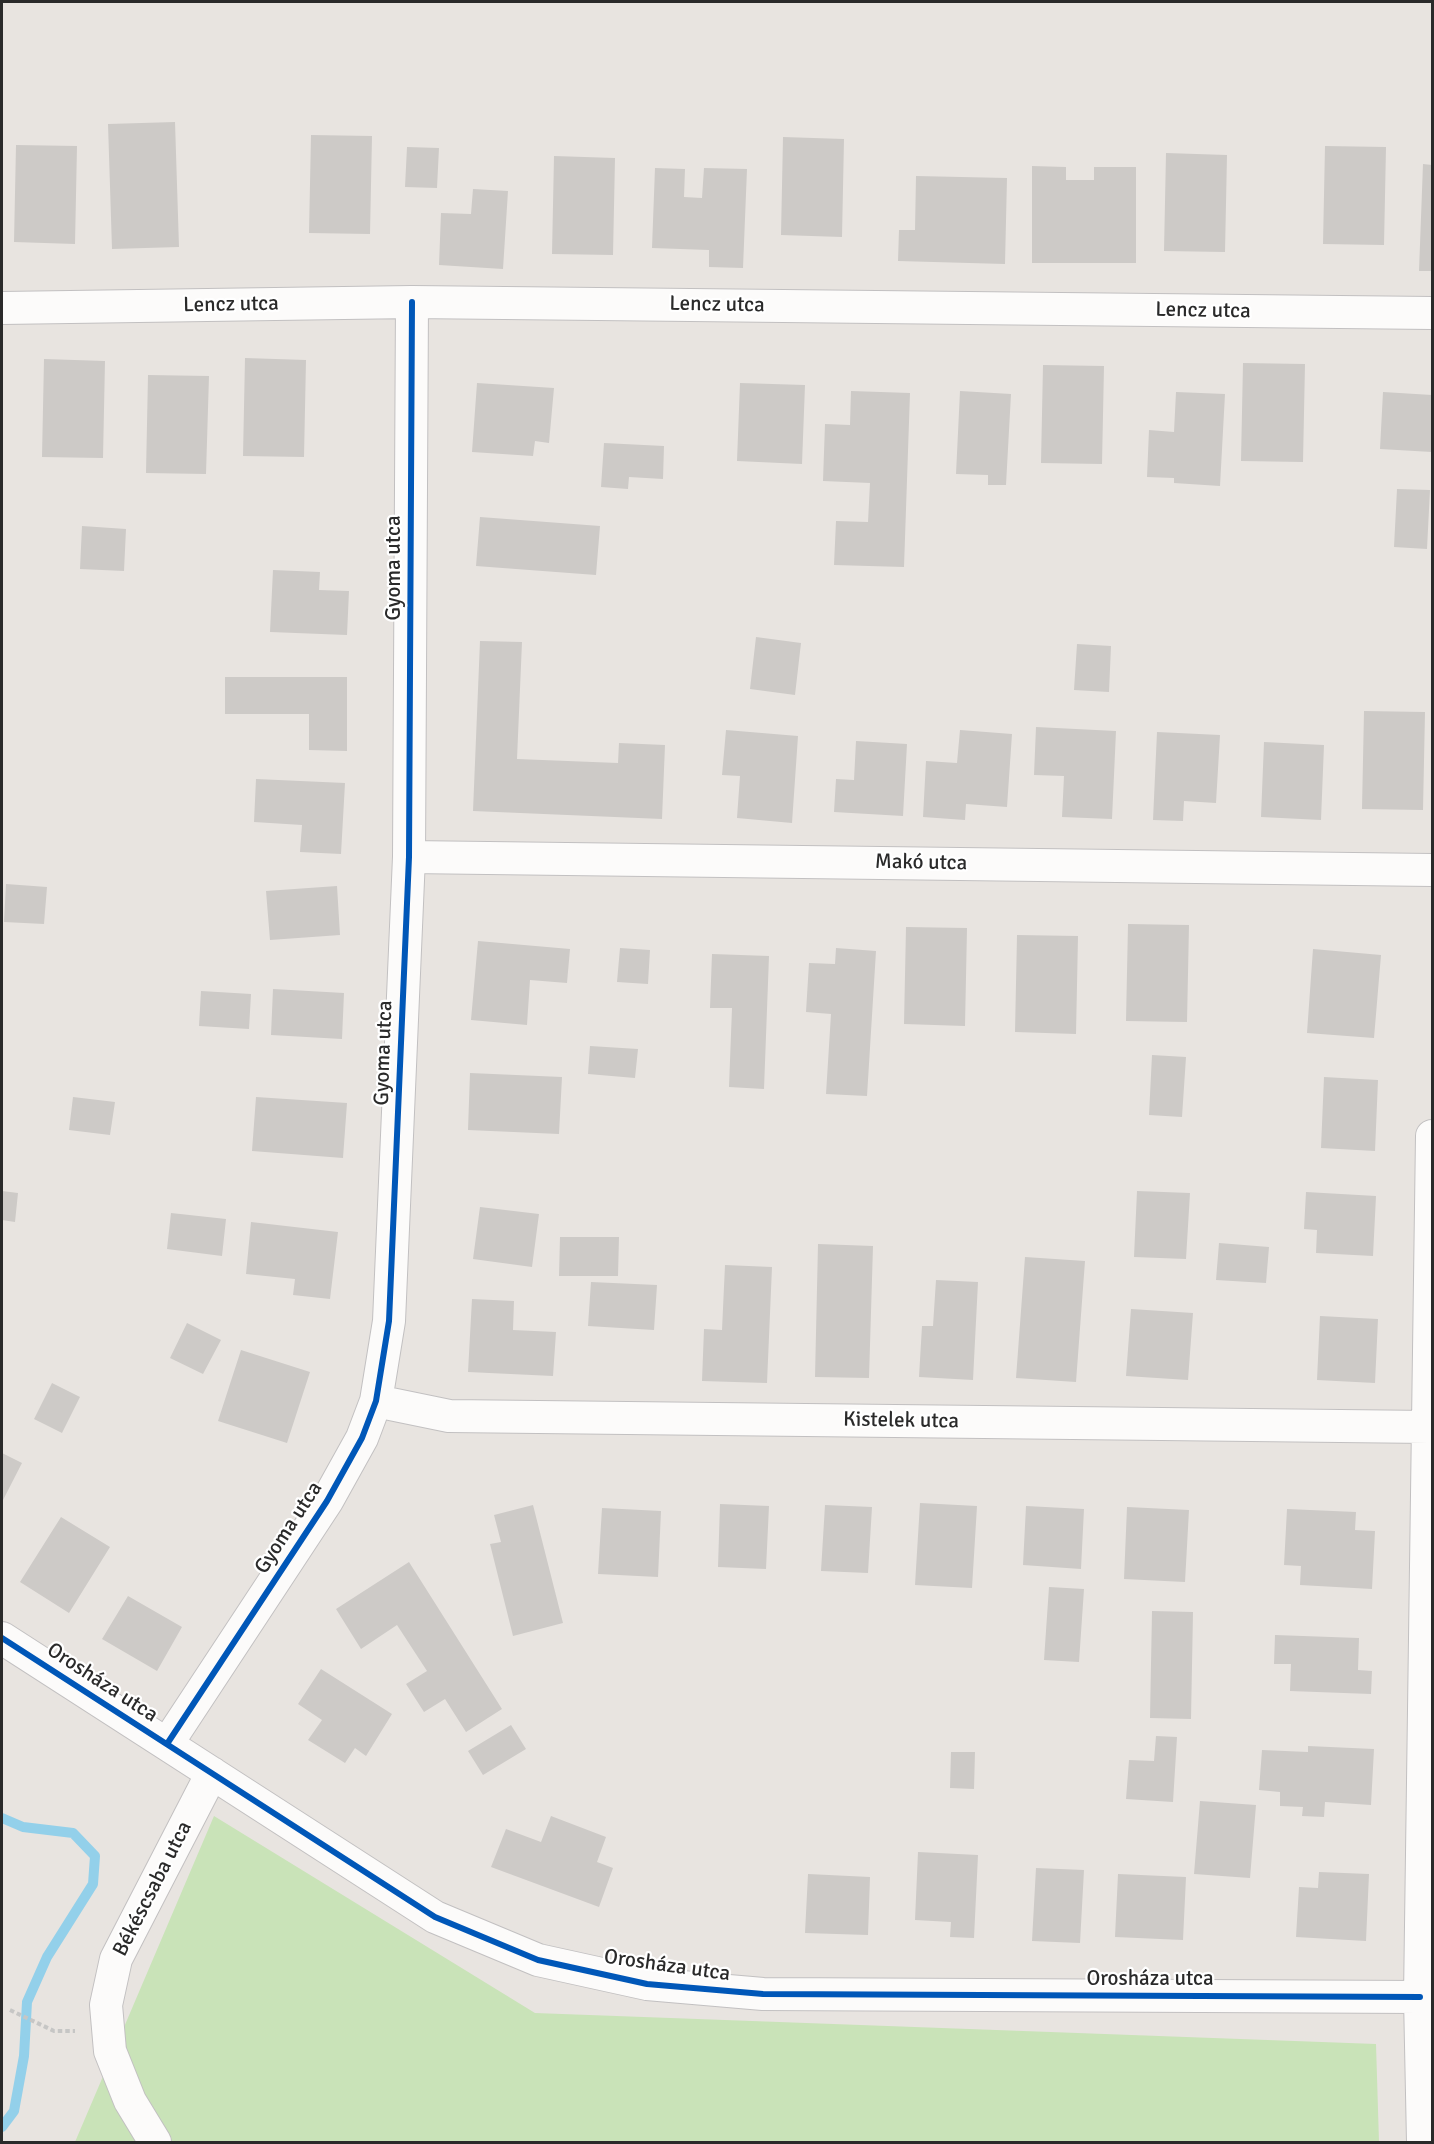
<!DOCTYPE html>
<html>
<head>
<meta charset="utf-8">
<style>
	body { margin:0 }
	#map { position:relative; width:1434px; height:2144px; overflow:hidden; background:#e8e4e0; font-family:Signika,sans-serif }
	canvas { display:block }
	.frame { position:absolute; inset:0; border:3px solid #2a2a2a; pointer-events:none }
</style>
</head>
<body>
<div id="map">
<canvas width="1434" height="2144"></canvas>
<div class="frame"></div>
</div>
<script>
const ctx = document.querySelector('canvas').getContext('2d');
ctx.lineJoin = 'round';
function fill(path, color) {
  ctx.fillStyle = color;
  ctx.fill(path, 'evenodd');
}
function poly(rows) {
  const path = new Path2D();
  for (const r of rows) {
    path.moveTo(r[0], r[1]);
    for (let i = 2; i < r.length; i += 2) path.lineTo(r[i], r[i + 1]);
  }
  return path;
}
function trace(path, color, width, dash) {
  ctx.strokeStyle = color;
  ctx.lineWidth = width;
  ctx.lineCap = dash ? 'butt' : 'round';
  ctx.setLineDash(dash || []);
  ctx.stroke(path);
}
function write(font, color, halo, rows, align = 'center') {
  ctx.font = font + ' Signika,sans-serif';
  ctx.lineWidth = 4.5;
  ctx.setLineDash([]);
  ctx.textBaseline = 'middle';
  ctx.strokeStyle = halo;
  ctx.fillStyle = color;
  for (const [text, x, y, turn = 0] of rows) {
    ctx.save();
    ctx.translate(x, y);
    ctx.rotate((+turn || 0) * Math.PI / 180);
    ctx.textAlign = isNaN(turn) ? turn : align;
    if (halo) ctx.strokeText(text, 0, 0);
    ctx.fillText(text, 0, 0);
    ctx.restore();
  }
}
const green = poly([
	[214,1816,535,2013,1376,2044,1379,2142,75,2142]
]);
const stream = poly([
	[2,1818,23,1827,73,1833,95,1856,93,1884,47,1957,27,2002,24,2056,14,2111,2,2127]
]);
const building = poly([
	[175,122,179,247,112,249,108,124],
	[311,135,372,136,370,234,309,233],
	[783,137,844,139,842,237,781,235],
	[16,145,77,146,75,244,14,242],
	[1325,146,1386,147,1384,245,1323,244],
	[407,147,439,148,437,188,405,187],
	[1166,153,1227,155,1225,252,1164,251],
	[554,156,615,158,613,255,552,254],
	[1423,164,1432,165,1432,271,1419,271],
	[1032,166,1066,167,1066,180,1094,180,1094,167,1136,167,1136,263,1032,263],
	[655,168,685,169,684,197,702,198,704,168,747,169,743,268,709,267,709,250,652,248],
	[916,176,1007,178,1005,264,898,261,899,230,915,230],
	[473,189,508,191,503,269,439,265,441,213,471,214],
	[245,358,306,360,304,457,243,456],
	[44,359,105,361,103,458,42,457],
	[1243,363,1305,364,1303,462,1241,461],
	[1043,365,1104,366,1102,464,1041,463],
	[148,375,209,376,206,474,146,473],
	[477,383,554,388,549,443,535,441,533,456,472,452],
	[740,383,805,385,802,464,737,461],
	[851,391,910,393,904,567,834,565,836,521,868,522,870,483,823,481,825,424,850,425],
	[960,391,1011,394,1006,485,988,485,988,475,956,474],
	[1176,392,1225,394,1220,486,1174,483,1174,478,1147,477,1149,430,1174,432],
	[1383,392,1432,395,1432,452,1380,449],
	[604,443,664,446,663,479,629,477,628,489,601,487],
	[1397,489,1430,490,1427,549,1394,547],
	[480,517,600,526,596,575,476,566],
	[82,526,126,529,124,571,80,569],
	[273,570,320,572,319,590,349,591,347,635,270,632],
	[756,637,801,643,795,695,750,689],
	[480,641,522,642,517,759,618,763,619,743,665,745,662,819,473,811],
	[1077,644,1111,646,1109,692,1074,690],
	[225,677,347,677,347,751,309,750,309,714,225,714],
	[1364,711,1425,712,1423,810,1362,809],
	[1036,727,1116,731,1112,819,1062,817,1064,776,1034,775],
	[726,730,798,736,792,823,737,818,740,776,722,775],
	[960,730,1012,734,1007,807,966,804,965,820,923,817,926,761,957,763],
	[1157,732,1220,735,1216,803,1184,801,1183,821,1153,820],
	[856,741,907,744,903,816,834,812,836,779,854,780],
	[1264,742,1324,745,1321,820,1261,817],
	[256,779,345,783,341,854,300,852,302,825,254,822],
	[6,884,47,887,44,924,4,922],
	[337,886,340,935,270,940,266,891],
	[1128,924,1189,925,1187,1022,1126,1021],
	[906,927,967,928,965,1026,904,1024],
	[1017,935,1078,936,1076,1034,1015,1032],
	[478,941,570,949,567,983,530,980,527,1025,471,1020],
	[620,948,650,950,648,984,617,982],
	[836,948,876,951,867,1096,826,1094,831,1014,806,1012,809,963,835,964],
	[1313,949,1381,955,1374,1038,1307,1033],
	[712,954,769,956,764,1089,729,1087,732,1008,710,1008],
	[273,989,344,993,342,1039,271,1035],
	[201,991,251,994,249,1029,199,1026],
	[590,1046,638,1049,635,1078,588,1074],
	[1152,1055,1186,1057,1182,1117,1149,1115],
	[470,1073,562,1077,559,1134,468,1130],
	[1324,1077,1378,1080,1375,1151,1321,1148],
	[73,1097,115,1102,110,1135,69,1130],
	[256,1097,347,1103,343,1158,252,1151],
	[2,1191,18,1193,15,1222,2,1220],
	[1137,1191,1190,1193,1186,1259,1134,1257],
	[1306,1192,1376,1196,1373,1256,1316,1253,1317,1230,1304,1229],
	[480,1207,539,1214,532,1267,473,1259],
	[171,1213,226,1219,222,1256,167,1249],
	[251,1222,338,1232,330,1299,293,1295,295,1279,246,1274],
	[560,1237,619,1237,618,1276,559,1276],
	[1219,1243,1269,1247,1266,1283,1216,1280],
	[818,1244,873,1246,869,1378,815,1377],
	[1025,1257,1085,1261,1076,1382,1016,1378],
	[725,1265,772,1267,767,1383,702,1381,704,1329,722,1330],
	[936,1280,978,1282,973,1380,919,1377,922,1326,933,1326],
	[591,1282,657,1285,654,1330,588,1326],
	[472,1299,514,1301,513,1330,556,1332,553,1376,468,1372],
	[1131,1309,1193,1313,1188,1380,1126,1376],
	[1320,1316,1378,1319,1375,1383,1317,1380],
	[187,1323,221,1340,203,1374,170,1358],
	[241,1350,310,1372,287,1443,218,1421],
	[52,1383,80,1397,62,1433,34,1419],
	[2,1453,22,1463,2,1502],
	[920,1503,977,1506,972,1588,915,1585],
	[720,1504,769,1506,766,1569,718,1567],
	[533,1505,563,1623,513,1636,490,1544,501,1542,494,1515],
	[825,1505,872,1507,868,1573,821,1571],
	[1026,1506,1084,1509,1081,1569,1023,1565],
	[1127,1507,1189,1510,1185,1582,1124,1579],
	[602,1508,661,1511,658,1577,598,1574],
	[1287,1509,1356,1512,1355,1530,1375,1531,1372,1589,1300,1585,1301,1566,1284,1565],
	[61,1517,110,1547,69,1613,20,1582],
	[409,1562,502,1709,466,1732,445,1699,424,1712,406,1684,427,1671,397,1625,361,1649,336,1609],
	[1049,1587,1084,1589,1079,1662,1044,1660],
	[128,1596,182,1627,157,1671,102,1639],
	[1152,1611,1193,1612,1191,1719,1150,1718],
	[1275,1635,1359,1638,1358,1670,1372,1671,1371,1694,1290,1691,1291,1664,1274,1664],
	[321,1669,392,1714,366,1756,355,1748,345,1763,308,1740,322,1720,298,1704],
	[511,1725,526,1749,483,1775,468,1751],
	[1156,1736,1177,1737,1173,1802,1126,1799,1129,1760,1154,1761],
	[1308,1746,1374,1749,1371,1805,1325,1802,1324,1817,1302,1816,1303,1807,1280,1806,1280,1792,1259,1790,1262,1750,1308,1752],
	[951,1752,975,1752,974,1789,950,1788],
	[1200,1801,1256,1805,1250,1878,1194,1874],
	[551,1816,606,1837,597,1862,613,1868,599,1907,491,1867,506,1829,541,1842],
	[918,1852,978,1855,974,1938,950,1937,951,1922,915,1920],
	[1036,1868,1084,1870,1080,1943,1032,1941],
	[1319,1872,1369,1874,1366,1941,1296,1937,1299,1887,1318,1888],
	[808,1874,870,1877,868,1935,805,1933],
	[1118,1874,1186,1877,1183,1940,1115,1937]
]);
const path = poly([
	[10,2010,54,2031,75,2031]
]);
const street = poly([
	[2,308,412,302,1432,313],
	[409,857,1432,870],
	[376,1401,449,1416,1429,1427],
	[2,1638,435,1917,538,1960,647,1984,763,1994,1420,1997],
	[167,1744,327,1501,362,1438,376,1401,389,1321,409,857,412,302],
	[155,2142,130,2101,110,2051,106,2005,116,1959,212,1773],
	[1423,2142,1420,1997,1432,1136]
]);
const cycleway = poly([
	[2,1638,435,1917,538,1960,647,1984,763,1994,1420,1997],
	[167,1744,327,1501,362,1438,376,1401,389,1321,409,857,412,302]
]);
const streetNames = [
	["Lencz utca",231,305,-1],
	["Lencz utca",717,305,1],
	["Lencz utca",1203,311,1],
	["Gyoma utca",394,568,-90],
	["Makó utca",921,863,1],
	["Gyoma utca",384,1053,-88],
	["Kistelek utca",901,1421,1],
	["Gyoma utca",289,1528,-57],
	["Orosháza utca",102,1683,33],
	["Békéscsaba utca",153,1889,-63],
	["Orosháza utca",667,1966,8],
	["Orosháza utca",1150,1979]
];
fill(green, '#c9e3b8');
trace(stream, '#93d0ea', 10);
fill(building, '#cdcac7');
trace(street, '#c2c0c1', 34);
trace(path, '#c6c6c5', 4, [4.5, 3]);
trace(street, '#fcfbfa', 32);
trace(cycleway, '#0057b8', 6);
write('21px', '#2a2a2a', '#fff', streetNames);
</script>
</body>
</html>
